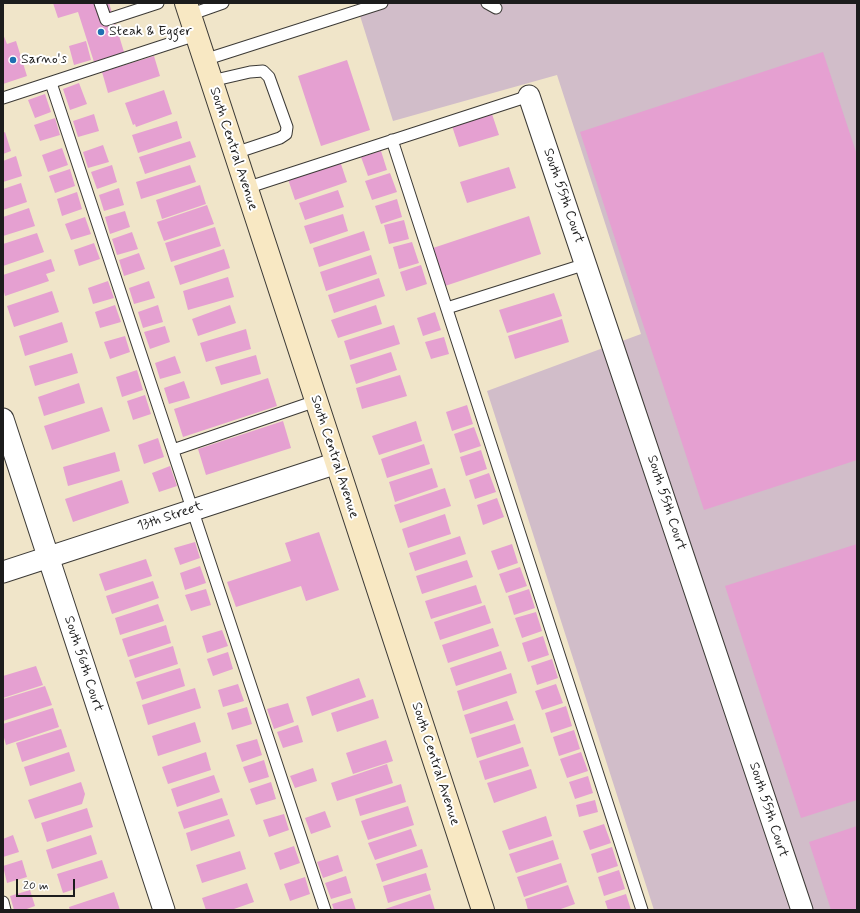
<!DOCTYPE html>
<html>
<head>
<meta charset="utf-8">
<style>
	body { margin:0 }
	#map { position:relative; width:860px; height:913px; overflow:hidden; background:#f0e5c9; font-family:Mynerve,sans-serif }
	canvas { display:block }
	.frame { position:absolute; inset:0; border:4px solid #1c1c1c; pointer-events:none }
	.scale { position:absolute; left:16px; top:879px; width:59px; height:18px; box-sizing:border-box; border:2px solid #1c1c1c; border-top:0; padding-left:5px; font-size:12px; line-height:14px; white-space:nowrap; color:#1c1c1c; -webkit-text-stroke:3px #fff; paint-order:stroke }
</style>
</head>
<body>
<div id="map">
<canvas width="860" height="913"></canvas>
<div class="frame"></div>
<div class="scale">20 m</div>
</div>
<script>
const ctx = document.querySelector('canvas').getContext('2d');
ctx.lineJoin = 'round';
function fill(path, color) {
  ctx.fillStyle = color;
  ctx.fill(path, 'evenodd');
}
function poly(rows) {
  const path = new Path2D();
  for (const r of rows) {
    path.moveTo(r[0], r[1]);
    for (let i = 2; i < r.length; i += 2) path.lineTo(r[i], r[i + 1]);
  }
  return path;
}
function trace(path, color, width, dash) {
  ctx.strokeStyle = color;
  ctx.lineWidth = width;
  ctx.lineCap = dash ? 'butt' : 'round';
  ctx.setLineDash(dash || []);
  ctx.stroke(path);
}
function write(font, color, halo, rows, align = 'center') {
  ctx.font = font + ' Mynerve,sans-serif';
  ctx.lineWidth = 4;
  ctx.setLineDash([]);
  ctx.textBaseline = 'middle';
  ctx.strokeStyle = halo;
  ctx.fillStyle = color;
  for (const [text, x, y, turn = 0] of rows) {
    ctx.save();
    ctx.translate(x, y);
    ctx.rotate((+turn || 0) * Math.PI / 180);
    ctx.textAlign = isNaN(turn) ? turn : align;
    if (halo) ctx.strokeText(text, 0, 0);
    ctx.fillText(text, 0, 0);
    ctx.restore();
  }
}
const industrial = poly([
	[356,3,857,3,857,910,654,910,487,391,641,334,557,75,393,121]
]);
const building = poly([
	[53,3,109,3,124,52,94,62,78,12,58,18],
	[3,34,7,44,16,41,27,76,3,84],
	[86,41,91,60,74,65,69,46],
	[823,52,857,155,857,460,704,510,580,132],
	[154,56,160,76,108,93,102,72],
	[347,60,370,130,321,146,298,76],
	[79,83,87,104,70,110,63,89],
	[164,90,172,114,136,127,135,124,133,125,125,103],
	[45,94,51,112,35,118,28,100],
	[491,111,499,135,459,147,451,123],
	[94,114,99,131,78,137,73,121],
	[55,118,60,135,40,141,34,125],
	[177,121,182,138,138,153,132,135],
	[5,132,11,151,3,154,3,133],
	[190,141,196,157,145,174,139,157],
	[103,145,109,162,88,168,83,152],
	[62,148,68,165,48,172,42,155],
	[381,151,387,170,368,176,361,157],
	[16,156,22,176,3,182,3,161],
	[340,161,347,182,295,200,288,179],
	[112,165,117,182,97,189,91,172],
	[190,165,196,182,141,199,136,182],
	[509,167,516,188,467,203,460,182],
	[70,169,75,186,55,193,49,176],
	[390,173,397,192,372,200,365,181],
	[21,183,27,202,3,210,3,189],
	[200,185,206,204,162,219,156,200],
	[119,188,124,205,104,211,99,195],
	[338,190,344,207,305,220,299,203],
	[77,192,82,209,62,216,57,199],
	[397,199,402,217,381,224,375,206],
	[207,205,214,224,164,241,157,222],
	[29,208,35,226,3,236,3,217],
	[125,211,130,227,110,234,105,217],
	[343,214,348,231,310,244,304,226],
	[529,216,541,254,445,286,433,248],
	[85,217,91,234,71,240,65,224],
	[404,220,409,239,389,244,384,225],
	[215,227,221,246,171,262,165,243],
	[364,231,370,250,319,267,313,248],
	[132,232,138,249,117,255,112,239],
	[37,233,44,252,3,266,3,244],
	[412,242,419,263,399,269,393,247],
	[94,243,100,259,79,266,74,250],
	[224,249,230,268,180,285,174,266],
	[139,253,145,269,124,276,119,260],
	[371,255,377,274,326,291,320,272],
	[51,259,55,271,46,274,49,281,5,296,3,288,3,275],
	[421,265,427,284,406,291,400,272],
	[228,277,234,297,188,310,183,291],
	[379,278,385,296,334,313,328,295],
	[108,281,114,298,93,304,88,288],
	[149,281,155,298,134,304,129,288],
	[52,291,59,312,14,327,7,306],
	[554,293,562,316,507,333,499,310],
	[115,305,121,322,100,328,95,312],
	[158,305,163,322,143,328,138,312],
	[230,305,236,323,198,336,192,319],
	[376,305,382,324,338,338,331,320],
	[435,312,441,330,423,336,417,318],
	[562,319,569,342,515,359,508,336],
	[62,322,68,342,25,356,19,336],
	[394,325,400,344,350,360,344,341],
	[165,326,170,342,150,349,144,332],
	[246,329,251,349,206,362,200,343],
	[125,336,130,352,110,359,104,342],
	[444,337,449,354,431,359,425,342],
	[391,352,397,370,356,384,350,365],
	[72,353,78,373,35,386,29,366],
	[256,355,261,374,221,385,215,367],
	[175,356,181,373,160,379,155,363],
	[137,370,143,390,122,397,116,377],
	[400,375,407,396,362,409,356,388],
	[268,378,277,406,183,437,174,409],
	[184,381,190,398,169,404,164,388],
	[79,383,85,403,44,416,38,397],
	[145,395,151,414,133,420,127,401],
	[467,405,473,424,452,431,446,412],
	[102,407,110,431,52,450,44,426],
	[283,421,291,448,206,475,198,449],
	[416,421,422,441,379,455,372,436],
	[474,427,481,446,460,453,454,434],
	[158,438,164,457,144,464,138,445],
	[424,444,430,464,387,478,381,459],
	[481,450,487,469,466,476,460,457],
	[115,452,120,471,68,486,63,467],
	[170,466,177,486,159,492,152,473],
	[432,468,438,487,395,502,389,482],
	[489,473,496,492,475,499,469,480],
	[122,480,129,503,73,522,65,499],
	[445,488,451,506,400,523,394,505],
	[497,498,504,517,483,525,477,505],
	[445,514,451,534,408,548,402,529],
	[319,532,339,590,306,601,301,586,236,607,227,582,291,561,285,543],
	[460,536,466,554,415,571,409,553],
	[195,542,200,558,180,565,174,548],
	[512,544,518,563,498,570,491,551],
	[857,544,857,800,801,818,725,586],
	[146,559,152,576,105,591,99,574],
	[467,560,473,577,422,594,416,576],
	[200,566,206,583,185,590,180,573],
	[520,567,527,586,506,593,499,574],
	[153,581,159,598,112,614,106,596],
	[476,585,482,603,431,619,425,601],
	[206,589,211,605,191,611,185,595],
	[529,589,535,608,514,615,508,596],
	[158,604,164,621,120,635,115,618],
	[485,605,491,623,440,640,434,622],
	[536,612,542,631,522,638,515,618],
	[166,625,171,643,128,657,122,639],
	[493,628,499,646,448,663,442,645],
	[222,630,228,646,207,653,202,636],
	[543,636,549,655,528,662,522,643],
	[173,646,178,664,135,678,129,660],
	[501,651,507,669,456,686,450,668],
	[228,652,233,669,213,676,207,659],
	[552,659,558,678,537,685,531,666],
	[36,666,43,685,3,698,3,676],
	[180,668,185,686,142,700,136,682],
	[511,673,517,693,463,711,457,691],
	[359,678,366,697,312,716,306,697],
	[238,684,244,701,223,707,218,690],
	[556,684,563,703,542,710,535,691],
	[45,686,52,705,3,721,3,699],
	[195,688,201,708,148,725,142,705],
	[373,699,379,718,337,732,331,713],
	[507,701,514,720,470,734,464,715],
	[288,703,294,722,274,729,267,709],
	[566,706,572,726,551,733,545,713],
	[247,707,252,724,232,730,227,713],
	[53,708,59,727,6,745,3,734,3,724],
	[195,722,201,742,158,756,152,736],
	[515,724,521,743,477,758,471,738],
	[298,725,303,742,283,748,277,732],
	[61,729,67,747,22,762,16,743],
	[574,730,580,749,559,756,553,737],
	[257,739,262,755,242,762,236,745],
	[386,740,393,761,353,774,346,753],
	[523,747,529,766,485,780,479,761],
	[69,752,75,771,30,786,24,767],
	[206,752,211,770,168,784,162,767],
	[581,752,588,771,567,778,560,759],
	[264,760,269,777,249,783,243,767],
	[387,764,393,783,337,801,331,783],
	[313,768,317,781,295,788,290,776],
	[531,769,537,788,494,803,487,783],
	[214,775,220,792,177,807,171,789],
	[588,776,593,793,575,799,569,782],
	[81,782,85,794,82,804,35,819,28,800],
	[271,782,276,799,256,805,250,789],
	[401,784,406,802,360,816,355,799],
	[222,798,228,815,184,829,178,812],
	[595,800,598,812,579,817,576,805],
	[408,806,414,825,368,840,361,821],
	[87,808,93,827,47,842,41,823],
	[325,811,331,827,311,834,305,818],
	[284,814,289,830,269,837,263,820],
	[546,816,552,836,509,850,502,831],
	[229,819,235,836,191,851,186,833],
	[604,824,611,843,590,850,583,831],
	[857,826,857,910,831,910,809,842],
	[411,829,417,846,375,860,368,843],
	[13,835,19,852,3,857,3,839],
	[91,835,97,854,52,869,46,850],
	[553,840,559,859,516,873,509,854],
	[294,846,300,863,280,870,274,853],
	[612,847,618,866,597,873,591,854],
	[422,849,428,867,382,882,376,864],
	[240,851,246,869,202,883,196,865],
	[338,855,343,871,323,878,317,862],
	[22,860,27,877,7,883,3,866],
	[102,860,108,878,63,893,57,874],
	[561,863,567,882,524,897,517,877],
	[619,870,625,889,604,896,598,877],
	[426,873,431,890,388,903,383,886],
	[346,876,351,893,331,899,325,883],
	[305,877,310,894,290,901,284,884],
	[247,883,254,902,231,910,206,910,202,898],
	[568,885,575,904,558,910,528,910,525,899],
	[30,890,35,906,24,910,14,910,10,896],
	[114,892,120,910,70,910,69,907],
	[430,894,435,910,382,910],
	[626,894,631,910,608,910,605,901],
	[352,898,356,910,334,910,332,904]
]);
const lane = poly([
	[100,3,106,20,158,3],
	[487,3,496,8],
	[189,15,223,3],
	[204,60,382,3],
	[211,81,250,72,263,71,269,77,287,127,286,134,280,138,235,153],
	[51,83,325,910],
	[3,98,196,35],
	[392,140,642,910],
	[246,188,529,96],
	[447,308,586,264],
	[173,450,316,401],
	[3,902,5,910]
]);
const street = poly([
	[529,96,802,910],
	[3,419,164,910],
	[3,572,337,463]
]);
const secondary = poly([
	[186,3,483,910]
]);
const markers = [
	[101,32,4,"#1f6fb2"],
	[13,60,4,"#1f6fb2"]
];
const poiNames = [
	["Steak & Egger",109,32],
	["Sarno's",21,60]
];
const streetNames = [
	["South Central Avenue",233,149,72],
	["South 55th Court",563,196,71],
	["South Central Avenue",334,457,72],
	["South 55th Court",666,503,72],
	["13th Street",170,517,-18],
	["South 56th Court",83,664,72],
	["South Central Avenue",435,764,72],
	["South 55th Court",768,810,72]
];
fill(industrial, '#d1bdc9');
fill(building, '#e5a0d1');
trace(lane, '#3c3a36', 13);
trace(street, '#3c3a36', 23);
trace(secondary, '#3c3a36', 24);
trace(lane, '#fff', 11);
trace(street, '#fff', 21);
trace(secondary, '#f8e8c3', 22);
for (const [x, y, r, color] of markers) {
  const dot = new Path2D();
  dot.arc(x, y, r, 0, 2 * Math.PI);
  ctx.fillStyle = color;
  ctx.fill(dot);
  trace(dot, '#fff', 1.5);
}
write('14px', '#1c1c1c', '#fff', poiNames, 'left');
write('14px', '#1c1c1c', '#fff', streetNames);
</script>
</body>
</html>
